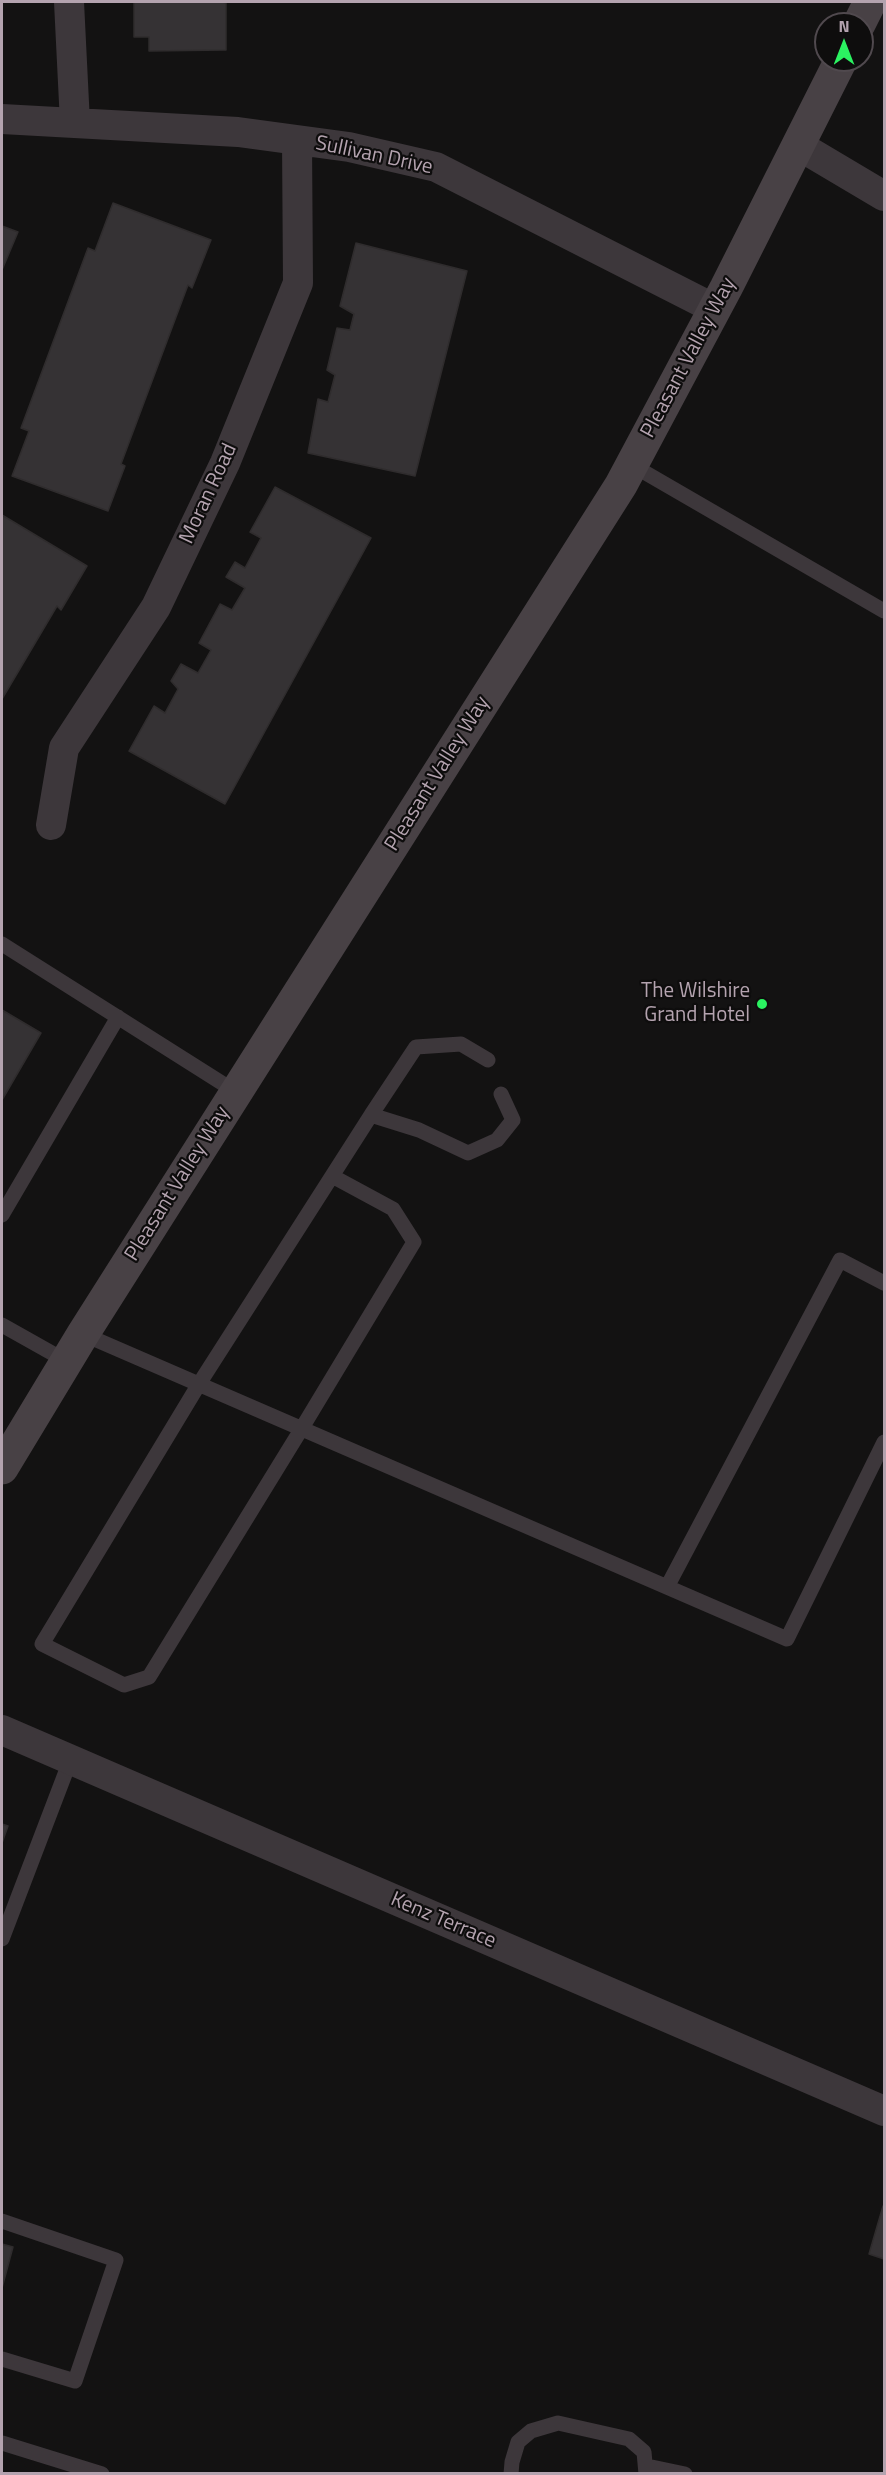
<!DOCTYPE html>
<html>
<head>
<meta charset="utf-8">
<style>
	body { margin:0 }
	#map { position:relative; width:886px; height:2475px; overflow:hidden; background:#131212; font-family:"Titillium Web",sans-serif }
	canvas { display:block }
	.frame { position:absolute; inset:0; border:3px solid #b4a3af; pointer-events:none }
	.north { position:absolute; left:814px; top:12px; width:60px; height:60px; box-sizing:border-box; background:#0e0d0d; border:2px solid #50494e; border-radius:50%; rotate:0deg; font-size:16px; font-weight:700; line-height:24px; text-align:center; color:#b4a3af }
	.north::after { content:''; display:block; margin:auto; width:21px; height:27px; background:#2bf261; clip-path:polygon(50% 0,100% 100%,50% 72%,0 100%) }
</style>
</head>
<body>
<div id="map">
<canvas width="886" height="2475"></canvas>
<div class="frame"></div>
<div class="north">N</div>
</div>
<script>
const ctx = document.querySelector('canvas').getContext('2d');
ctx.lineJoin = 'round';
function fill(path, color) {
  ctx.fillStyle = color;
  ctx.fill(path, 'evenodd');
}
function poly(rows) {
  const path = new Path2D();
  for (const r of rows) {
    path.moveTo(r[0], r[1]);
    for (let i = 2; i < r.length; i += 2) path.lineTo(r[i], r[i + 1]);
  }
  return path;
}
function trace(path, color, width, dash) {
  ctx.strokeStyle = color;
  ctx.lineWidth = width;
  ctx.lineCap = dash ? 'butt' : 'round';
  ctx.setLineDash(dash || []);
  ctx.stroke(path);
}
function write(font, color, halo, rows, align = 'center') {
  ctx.font = font + ' "Titillium Web",sans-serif';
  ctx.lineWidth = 4.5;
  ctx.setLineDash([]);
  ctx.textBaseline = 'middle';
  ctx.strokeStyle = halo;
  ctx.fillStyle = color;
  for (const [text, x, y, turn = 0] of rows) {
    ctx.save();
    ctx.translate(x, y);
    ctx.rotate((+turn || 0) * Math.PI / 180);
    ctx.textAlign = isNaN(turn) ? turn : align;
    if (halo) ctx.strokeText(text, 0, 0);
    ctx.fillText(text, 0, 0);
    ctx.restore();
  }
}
const building = poly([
	[134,2,223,2,226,3,226,50,149,51,149,37,134,37,134,2],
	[113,203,211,240,192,288,188,285,121,464,125,466,108,511,12,476,29,431,21,428,88,248,95,251,113,203],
	[2,226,18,232,2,270,2,226],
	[356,243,467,271,415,476,308,453,318,399,328,402,335,375,327,370,337,328,350,330,354,314,340,306,356,243],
	[275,487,371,538,225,804,129,751,154,706,165,713,178,689,171,681,181,664,198,673,211,650,199,643,220,604,232,610,245,588,226,577,235,562,245,568,261,538,250,532,275,487],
	[2,515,87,566,61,610,57,606,2,699,2,515],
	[2,1010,41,1033,2,1100,2,1010],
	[2,1824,8,1826,2,1843,2,1824],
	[883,2206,884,2207,884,2259,869,2254,883,2206],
	[2,2244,13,2247,2,2288,2,2244]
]);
const service = poly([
	[632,465,884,611],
	[2,944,236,1092],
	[488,1060,461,1044,416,1047,371,1115,419,1130,468,1153,497,1140,513,1120,501,1094],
	[332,1176,393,1209,414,1242,302,1428,149,1677,124,1685,42,1644,199,1384,332,1176,371,1115],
	[2,1215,118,1017],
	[2,1325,66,1361],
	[83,1334,787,1639,884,1442],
	[667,1587,840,1260,884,1283],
	[2,1939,70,1761],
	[2,2221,116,2260,75,2381,2,2359],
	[2,2443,102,2474],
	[647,2466,685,2474],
	[511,2474,512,2462,518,2442,531,2431,558,2423,629,2439,644,2452,646,2474]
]);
const minor = poly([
	[69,2,75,123],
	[2,119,238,132,349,147,436,167,715,309],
	[798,145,884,196],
	[51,825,64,748,156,607,225,463,298,283,297,141],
	[2,1730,884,2111]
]);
const secondary = poly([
	[859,24,870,2],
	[2,1468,83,1334,621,485,726,288,841,60]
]);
const markers = [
	[762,1004,6,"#2bf261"]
];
const streetNames = [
	["Sullivan Drive",374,156,12],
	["Pleasant Valley Way",689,358,-62],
	["Moran Road",209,494,-65],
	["Pleasant Valley Way",438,774,-58],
	["Pleasant Valley Way",178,1184,-58],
	["Kenz Terrace",443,1921,23]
];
const poiNames = [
	["The Wilshire",750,992],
	["Grand Hotel",750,1016]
];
fill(building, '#353234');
trace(building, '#2f2c2d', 1.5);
trace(service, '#3d373b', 15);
trace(minor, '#3d373b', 30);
trace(secondary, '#484145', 33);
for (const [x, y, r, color] of markers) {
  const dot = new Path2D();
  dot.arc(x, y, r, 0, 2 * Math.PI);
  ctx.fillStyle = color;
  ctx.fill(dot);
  trace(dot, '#0e0d0d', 2);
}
write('21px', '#b4a3af', '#0e0d0d', streetNames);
write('21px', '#b4a3af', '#0e0d0d', poiNames, 'right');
</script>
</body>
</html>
